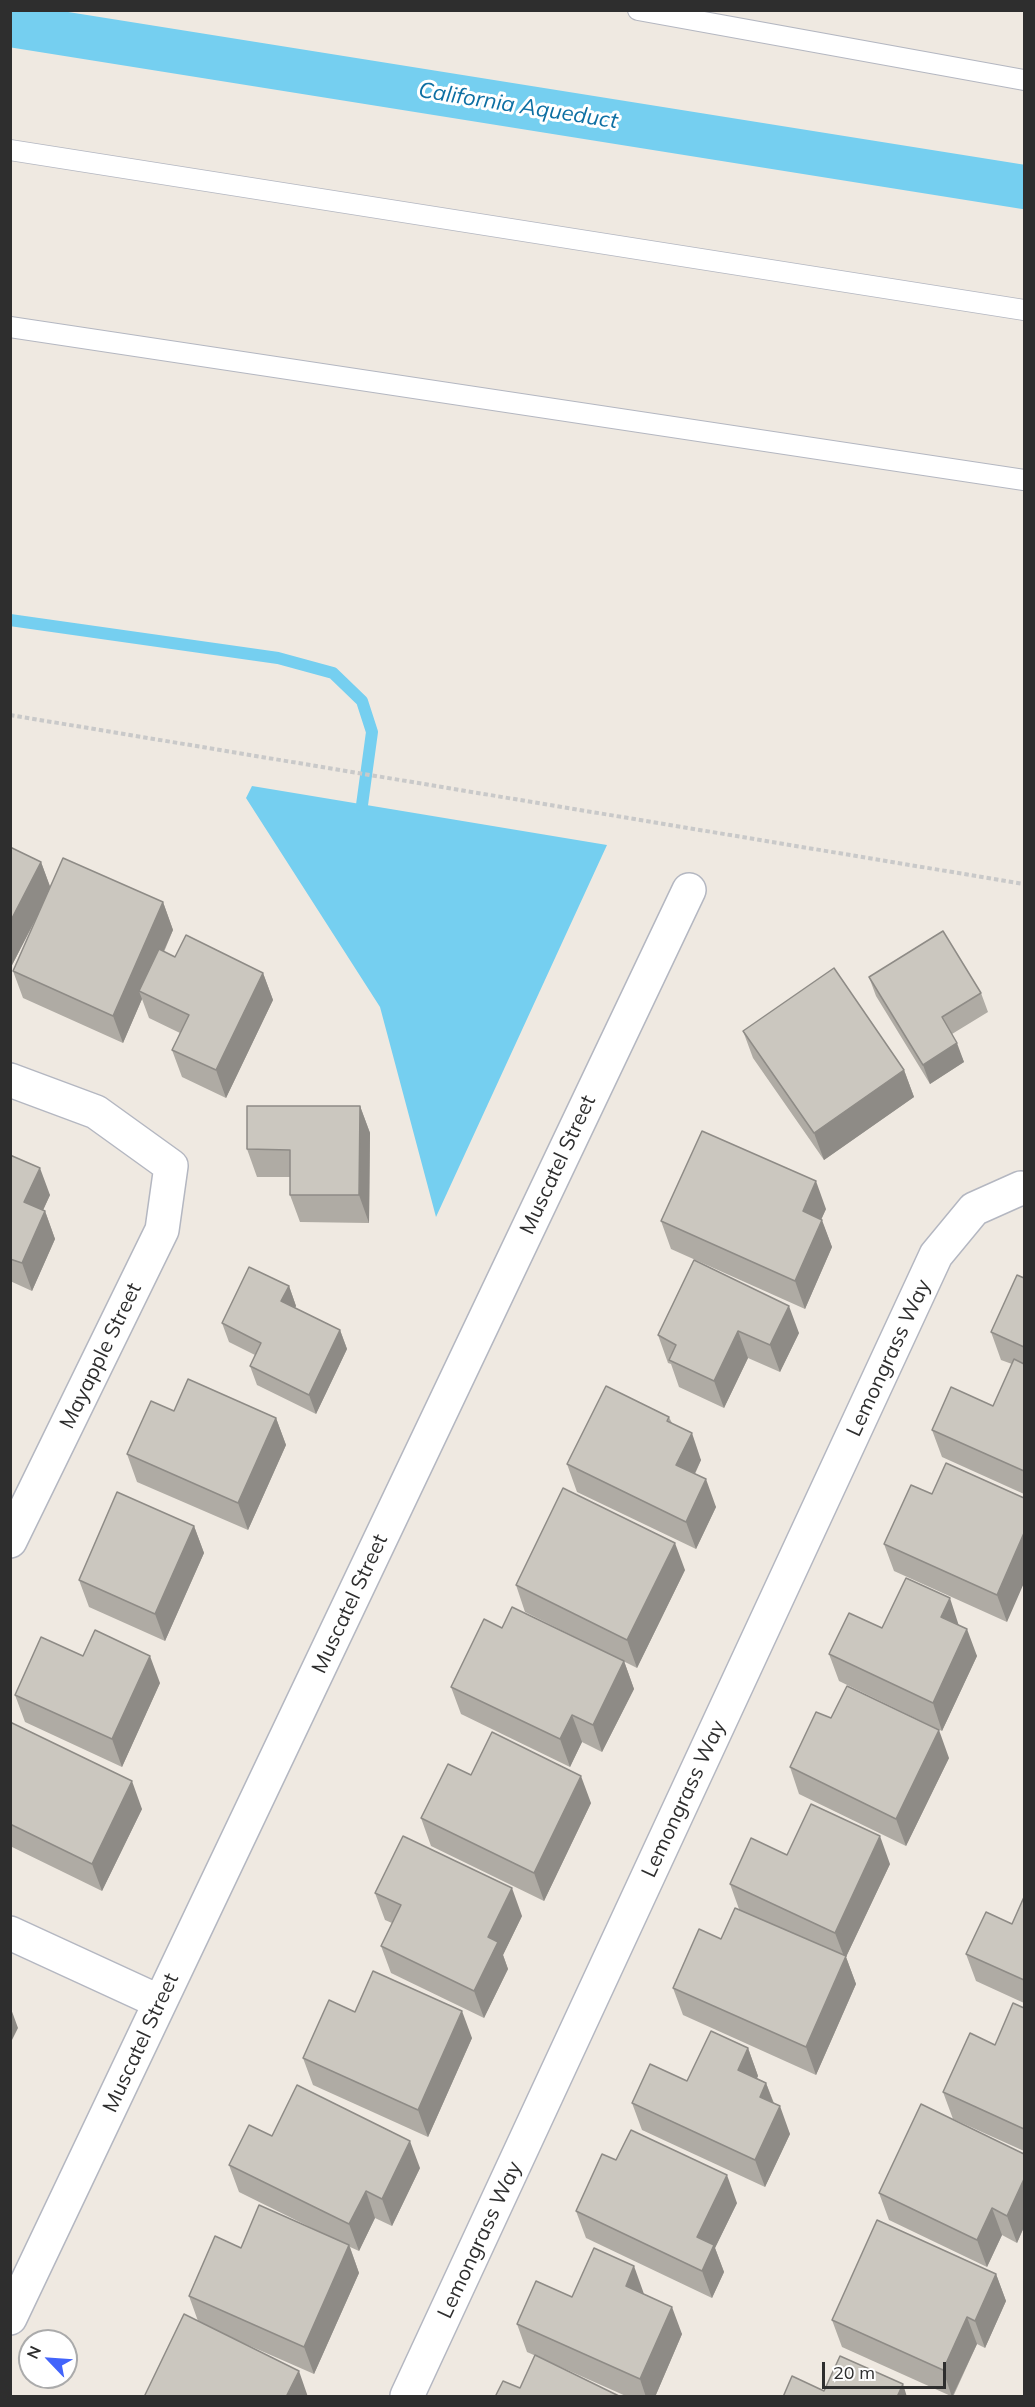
<!DOCTYPE html>
<html>
<head>
<meta charset="utf-8">
<style>
	body { margin:0 }
	#map { position:relative; width:1035px; height:2407px; overflow:hidden; background:#efe9e1; font-family:Mulish,sans-serif }
	canvas { display:block }
	.frame { position:absolute; inset:0; border:12px solid #2e2e2e; pointer-events:none }
	.north { position:absolute; left:18px; top:2329px; width:60px; height:60px; box-sizing:border-box; background:#fff; border:2px solid #ababab; border-radius:50%; rotate:295deg; font-size:16px; font-weight:700; line-height:24px; text-align:center; color:#2e2e2e }
	.north::after { content:''; display:block; margin:auto; width:21px; height:27px; background:#4264fb; clip-path:polygon(50% 0,100% 100%,50% 72%,0 100%) }
	.scale { position:absolute; left:822px; top:2362px; width:124px; height:27px; box-sizing:border-box; border:3px solid #2e2e2e; border-top:0; padding-left:8px; font-size:18px; line-height:21px; white-space:nowrap; color:#2e2e2e; -webkit-text-stroke:4px #fff; paint-order:stroke }
</style>
</head>
<body>
<div id="map">
<canvas width="1035" height="2407"></canvas>
<div class="frame"></div>
<div class="north">N</div>
<div class="scale">20 m</div>
</div>
<script>
const ctx = document.querySelector('canvas').getContext('2d');
ctx.lineJoin = 'round';
function fill(path, color) {
  ctx.fillStyle = color;
  ctx.fill(path, 'evenodd');
}
function poly(rows) {
  const path = new Path2D();
  for (const r of rows) {
    path.moveTo(r[0], r[1]);
    for (let i = 2; i < r.length; i += 2) path.lineTo(r[i], r[i + 1]);
  }
  return path;
}
function trace(path, color, width, dash) {
  ctx.strokeStyle = color;
  ctx.lineWidth = width;
  ctx.lineCap = dash ? 'butt' : 'round';
  ctx.setLineDash(dash || []);
  ctx.stroke(path);
}
function write(font, color, halo, rows, align = 'center') {
  ctx.font = font + ' Mulish,sans-serif';
  ctx.lineWidth = 6;
  ctx.setLineDash([]);
  ctx.textBaseline = 'middle';
  ctx.strokeStyle = halo;
  ctx.fillStyle = color;
  for (const [text, x, y, turn = 0] of rows) {
    ctx.save();
    ctx.translate(x, y);
    ctx.rotate((+turn || 0) * Math.PI / 180);
    ctx.textAlign = isNaN(turn) ? turn : align;
    if (halo) ctx.strokeText(text, 0, 0);
    ctx.fillText(text, 0, 0);
    ctx.restore();
  }
}
const water = poly([
	[252,786,607,845,436,1217,380,1007,246,798]
]);
const stream = poly([
	[10,620,278,658,333,673,362,701,372,732,362,805]
]);
const canal = poly([
	[10,25,1024,187]
]);
const path = poly([
	[10,715,1024,884]
]);
const lane = poly([
	[638,10,1024,80],
	[10,150,1024,310],
	[10,327,1024,480]
]);
const street = poly([
	[10,1080,96,1112,171,1166,162,1230,10,1541],
	[10,1933,160,2002],
	[10,2318,689,890],
	[407,2396,936,1255,974,1209,1021,1188,1024,1189]
]);
const wall = poly([
	[10,847,41,862,50,887,163,902,173,930,164,952,175,957,263,973,273,1000,226,1098,182,1077,172,1050,180,1033,149,1018,142,999,123,1043,23,998,13,971,38,915,10,969],
	[869,977,981,993,988,1012,952,1034,964,1062,930,1084,876,996],
	[743,1031,904,1070,914,1097,824,1160,753,1058],
	[360,1106,370,1133,369,1223,300,1222,290,1195,290,1177,257,1177,247,1149],
	[10,1155,50,1195,43,1210,45,1211,55,1239,32,1291,10,1281],
	[826,1209,821,1219,832,1247,805,1309,671,1249,661,1221],
	[694,1260,799,1333,780,1372,748,1358,724,1408,679,1387,671,1364,668,1363,658,1335],
	[1024,1278,1024,1494,942,1457,932,1430,993,1406,1012,1364,1001,1360,991,1332],
	[289,1286,296,1306,295,1308,340,1330,347,1349,316,1414,257,1385,250,1366,255,1355,229,1342,222,1323],
	[669,1417,672,1423,701,1460,695,1474,716,1507,696,1549,577,1492,567,1464],
	[276,1418,286,1445,248,1530,137,1482,127,1454],
	[932,1494,1024,1498,1007,1622,894,1571,884,1544],
	[194,1526,204,1553,165,1641,89,1607,79,1580],
	[685,1570,637,1668,525,1612,516,1585],
	[959,1625,977,1656,942,1731,839,1681,829,1654,882,1628],
	[502,1628,624,1661,634,1689,602,1752,582,1742,570,1767,461,1714,451,1687],
	[83,1656,160,1683,122,1767,25,1722,15,1695],
	[831,1718,949,1758,906,1846,799,1794,790,1767],
	[10,1722,142,1809,102,1891,10,1846],
	[471,1775,591,1803,544,1901,431,1846,421,1818],
	[787,1855,890,1864,846,1957,856,1984,816,2075,683,2015,673,1988,721,1939,739,1909,730,1884],
	[375,1893,522,1916,503,1955,508,1969,484,2018,391,1973,381,1946,392,1923,385,1920],
	[1024,1897,1024,2003,976,1981,966,1954,1012,1924],
	[1024,2008,1024,2151,953,2119,943,2092,995,2045],
	[355,2012,472,2038,428,2137,313,2085,303,2058],
	[748,2048,758,2076,757,2078,766,2083,774,2103,790,2134,765,2187,642,2130,632,2103,687,2081],
	[272,2136,420,2168,392,2226,375,2218,359,2251,350,2247,359,2273,314,2374,225,2335,198,2321,189,2296,241,2248,328,2236,239,2192,229,2165],
	[1024,2154,1024,2227,1017,2243,1002,2235,987,2267,889,2220,879,2193],
	[616,2160,737,2203,715,2248,724,2272,712,2298,586,2238,576,2211],
	[996,2274,1006,2301,985,2348,977,2344,953,2397,842,2347,832,2320],
	[644,2294,682,2334,655,2397,628,2397,527,2352,517,2324,572,2297]
]);
const shadedWall = poly([
	[41,862,51,889,10,969,10,922],
	[163,902,173,930,145,993,139,991,142,999,123,1043,113,1016],
	[263,973,273,1000,226,1098,216,1070],
	[957,1043,964,1062,930,1084,923,1065],
	[904,1070,914,1097,824,1160,814,1133],
	[360,1106,370,1133,369,1223,359,1195],
	[40,1168,50,1195,34,1230,24,1202],
	[816,1181,826,1209,813,1238,803,1211],
	[45,1211,55,1239,32,1291,22,1263],
	[822,1220,832,1247,805,1309,795,1281],
	[289,1286,296,1306,288,1320,281,1301],
	[789,1306,799,1333,780,1372,770,1345],
	[340,1330,347,1349,316,1414,309,1395],
	[738,1331,748,1358,724,1408,714,1381],
	[276,1418,286,1445,248,1530,238,1503],
	[692,1433,701,1460,686,1492,676,1465],
	[706,1479,716,1507,696,1549,686,1522],
	[194,1526,204,1553,165,1641,155,1614],
	[1024,1533,1024,1583,1007,1622,997,1595],
	[675,1543,685,1570,637,1668,627,1640],
	[950,1598,959,1626,941,1617],
	[967,1629,977,1656,942,1731,933,1703],
	[150,1656,160,1683,122,1767,112,1739],
	[624,1661,634,1689,602,1752,593,1725],
	[572,1715,582,1742,570,1767,560,1739],
	[939,1730,949,1758,906,1846,896,1819],
	[581,1776,591,1803,544,1901,534,1873],
	[132,1781,142,1809,102,1891,92,1864],
	[880,1836,890,1864,846,1957,856,1984,816,2075,806,2047,845,1959,835,1933],
	[512,1888,522,1916,503,1955,508,1969,484,2018,474,1991,488,1937],
	[10,2006,18,2028,10,2044],
	[462,2011,472,2038,428,2137,418,2110],
	[748,2048,758,2076,748,2097,738,2070],
	[766,2083,776,2110,760,2097],
	[780,2106,790,2134,765,2187,755,2160],
	[410,2141,420,2168,392,2226,382,2199],
	[727,2175,737,2203,715,2248,724,2272,712,2298,702,2271,697,2237],
	[1024,2179,1024,2227,1017,2243,1007,2216],
	[366,2191,375,2218,359,2251,349,2224],
	[992,2208,1002,2235,987,2267,977,2240],
	[349,2245,359,2273,314,2374,304,2347],
	[634,2266,644,2294,626,2286],
	[996,2274,1006,2301,985,2348,975,2321],
	[672,2307,682,2334,655,2397,646,2397,640,2379],
	[967,2317,977,2344,952,2397,943,2370],
	[299,2371,308,2397,286,2397],
	[903,2384,907,2397,897,2397]
]);
const building = poly([
	[10,847,41,862,10,922,10,847],
	[63,858,163,902,113,1016,13,971,63,858],
	[943,931,981,993,942,1017,957,1043,923,1065,869,977,943,931],
	[186,935,263,973,216,1070,172,1050,189,1015,139,991,159,949,175,957,186,935],
	[834,968,904,1070,814,1133,743,1031,834,968],
	[247,1106,360,1106,359,1195,290,1195,290,1150,247,1149,247,1106],
	[702,1131,816,1181,803,1211,822,1220,795,1281,661,1221,702,1131],
	[10,1155,40,1168,24,1202,45,1211,22,1263,10,1259,10,1155],
	[694,1260,789,1306,770,1345,738,1331,714,1381,669,1360,676,1345,658,1335,694,1260],
	[249,1267,289,1286,281,1301,340,1330,309,1395,250,1366,261,1343,222,1323,249,1267],
	[1017,1275,1024,1278,1024,1347,991,1332,1017,1275],
	[1014,1359,1024,1364,1024,1471,932,1430,951,1387,993,1406,1014,1359],
	[188,1379,276,1418,238,1503,127,1454,151,1401,174,1411,188,1379],
	[606,1386,669,1417,667,1421,692,1433,676,1465,706,1479,686,1522,567,1464,606,1386],
	[946,1463,1024,1498,1024,1533,997,1595,884,1544,911,1485,932,1494,946,1463],
	[563,1488,675,1543,627,1640,516,1585,563,1488],
	[117,1492,194,1526,155,1614,79,1580,117,1492],
	[906,1578,950,1598,941,1617,967,1629,933,1703,829,1654,849,1613,882,1628,906,1578],
	[512,1607,624,1661,593,1725,572,1715,560,1739,451,1687,484,1619,502,1628,512,1607],
	[95,1630,150,1656,112,1739,15,1695,41,1637,83,1656,95,1630],
	[847,1686,939,1730,896,1819,790,1767,816,1712,831,1718,847,1686],
	[10,1722,132,1781,92,1864,10,1824,10,1722],
	[492,1732,581,1776,534,1873,421,1818,448,1764,471,1775,492,1732],
	[811,1804,880,1836,835,1933,730,1884,751,1838,787,1855,811,1804],
	[403,1836,512,1888,488,1937,498,1942,474,1991,381,1946,401,1905,375,1893,403,1836],
	[1024,1897,1024,1980,966,1954,986,1912,1012,1924,1024,1897],
	[735,1908,846,1956,806,2047,673,1988,699,1929,721,1939,735,1908],
	[373,1971,462,2011,418,2110,303,2058,329,2000,355,2012,373,1971],
	[1013,2003,1024,2008,1024,2129,943,2092,970,2033,995,2045,1013,2003],
	[711,2031,748,2048,738,2070,766,2083,760,2097,780,2106,755,2160,632,2103,650,2064,687,2081,711,2031],
	[297,2085,410,2141,382,2199,366,2191,349,2224,229,2165,249,2125,272,2136,297,2085],
	[921,2104,1024,2154,1024,2179,1007,2216,992,2208,977,2240,879,2193,921,2104],
	[631,2130,727,2175,697,2237,714,2245,702,2271,576,2211,602,2154,616,2160,631,2130],
	[259,2205,349,2245,304,2347,189,2296,215,2236,241,2248,259,2205],
	[877,2220,996,2274,975,2321,967,2317,943,2370,832,2320,877,2220],
	[594,2248,634,2266,626,2286,672,2307,640,2379,517,2324,536,2281,572,2297,594,2248],
	[184,2314,299,2371,286,2397,144,2397,184,2314],
	[535,2355,621,2397,495,2397,503,2381,520,2388,535,2355],
	[840,2356,903,2384,897,2397,783,2397,792,2376,824,2391,840,2356]
]);
const streetNames = [
	["Muscatel Street",558,1165,-65],
	["Mayapple Street",101,1356,-64],
	["Lemongrass Way",889,1358,-65],
	["Muscatel Street",350,1604,-65],
	["Lemongrass Way",684,1799,-65],
	["Muscatel Street",141,2043,-65],
	["Lemongrass Way",480,2240,-65]
];
const waterNames = [
	["California Aqueduct",518,106,9]
];
fill(water, '#75cff0');
trace(stream, '#75cff0', 12);
trace(canal, '#75cff0', 44);
trace(lane, '#b4b7c1', 22);
trace(street, '#b4b7c1', 36);
trace(path, '#c9c9c9', 4, [4.5, 3]);
trace(lane, '#fff', 20);
trace(street, '#fff', 33);
fill(wall, '#afaba4');
fill(shadedWall, '#8e8b86');
fill(building, '#cbc7bf');
trace(building, '#8e8b86', 1.5);
write('21px', '#2e2e2e', '#fff', streetNames);
write('italic 22px', '#0d6fa3', '#fff', waterNames);
</script>
</body>
</html>
